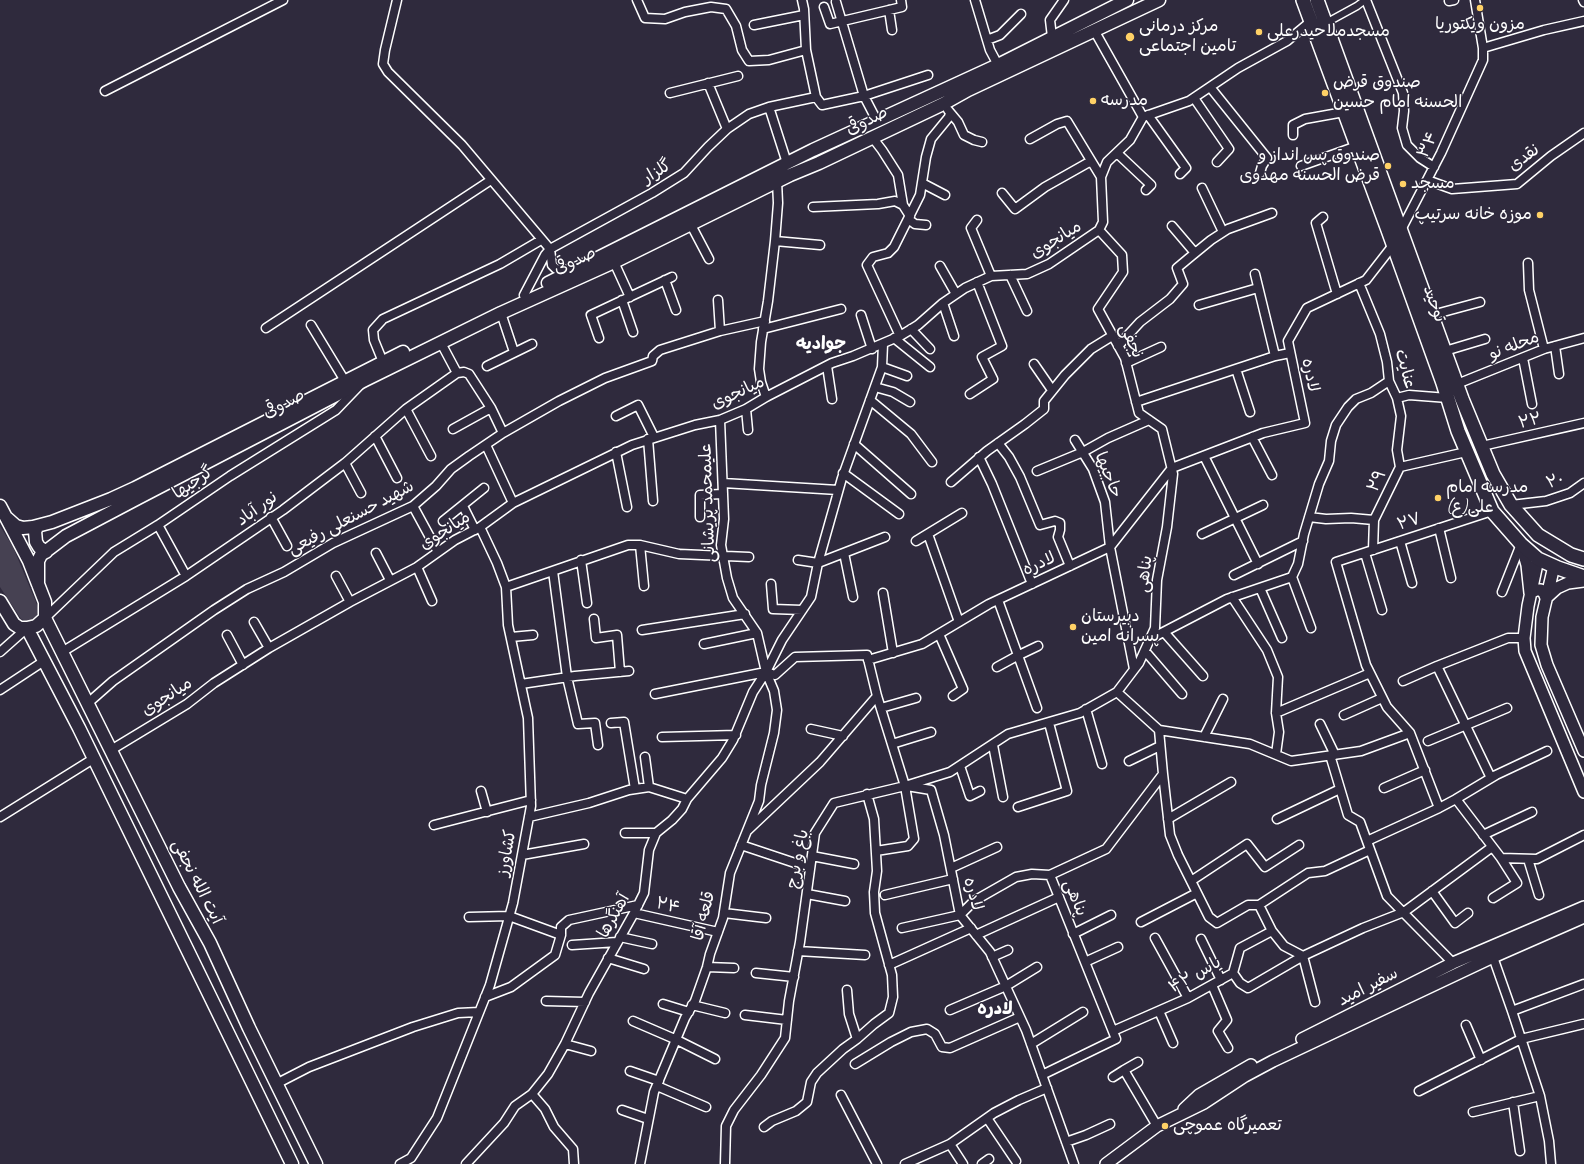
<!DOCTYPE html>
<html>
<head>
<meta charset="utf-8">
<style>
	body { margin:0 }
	canvas { display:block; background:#2f2a3d }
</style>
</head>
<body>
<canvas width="1584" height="1164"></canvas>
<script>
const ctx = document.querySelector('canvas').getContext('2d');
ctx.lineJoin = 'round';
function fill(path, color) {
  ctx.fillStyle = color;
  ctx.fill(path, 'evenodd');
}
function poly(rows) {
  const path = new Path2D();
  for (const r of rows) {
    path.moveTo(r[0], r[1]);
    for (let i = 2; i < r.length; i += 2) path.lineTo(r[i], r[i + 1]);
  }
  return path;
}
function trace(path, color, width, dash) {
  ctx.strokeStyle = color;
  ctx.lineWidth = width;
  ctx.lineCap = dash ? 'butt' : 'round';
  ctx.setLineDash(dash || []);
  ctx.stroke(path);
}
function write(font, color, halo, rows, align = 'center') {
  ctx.font = font + ' Caveat,"Playpen Sans Arabic",sans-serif';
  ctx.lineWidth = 3;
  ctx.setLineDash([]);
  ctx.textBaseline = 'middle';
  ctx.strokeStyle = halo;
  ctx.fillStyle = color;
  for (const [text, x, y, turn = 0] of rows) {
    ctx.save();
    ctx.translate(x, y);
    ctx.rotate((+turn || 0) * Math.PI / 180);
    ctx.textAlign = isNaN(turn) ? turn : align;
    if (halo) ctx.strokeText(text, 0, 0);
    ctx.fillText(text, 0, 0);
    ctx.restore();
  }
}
const green = poly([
	[0,526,13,547,38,607,39,614,34,620,28,622,21,619,0,587]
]);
const pedestrian = poly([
	[1326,23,1357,6,1365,0]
]);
const minor = poly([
	[397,0,385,50,383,64,388,72,462,145,550,249,552,265,556,269,570,270],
	[637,0,645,18,665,19,685,12,711,7,726,9,736,26,742,50,749,61,769,60,806,50],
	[975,0,990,50,998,65],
	[1366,0,1403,93,1404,111,1402,128,1407,145,1420,158,1434,167],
	[1583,0,1584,2],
	[1449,1,1454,0],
	[836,2,864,96,877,121],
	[824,7,830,24,902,7,901,0],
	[889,10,892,30],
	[754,25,804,15],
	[1094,30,1143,117],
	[1052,37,1050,20,1064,0],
	[987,40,1000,35,1021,14],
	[1483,48,1544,30,1584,21],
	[708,83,727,129],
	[1210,87,1267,158,1262,166,1260,173],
	[105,91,283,0],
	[670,93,738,76],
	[816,97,822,105,864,96,928,75],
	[1194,98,1229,149,1217,162],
	[948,110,958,122,964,135,974,140,982,142],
	[1148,115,1186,168,1180,174],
	[1293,135,1293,125,1305,119,1344,112],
	[872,137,882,150,898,175,903,205],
	[1030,139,1057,124,1067,121,1101,177],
	[1117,153,1151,185,1146,190],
	[787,163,769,107,816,97,806,50,804,9,802,0],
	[1301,166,1357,146],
	[1427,180,1452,189,1517,184,1551,156,1584,133],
	[922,183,945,195],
	[1202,188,1223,232],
	[1002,193,1015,209,1045,187,1091,161],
	[813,207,878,204,895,201,903,205,910,216],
	[1323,217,1316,223,1337,294],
	[908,219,915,224,926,225],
	[977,220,971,228,991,276],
	[690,223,709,259],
	[1172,226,1195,253],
	[1401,230,1441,153,1483,60,1483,48,1475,0],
	[775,241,820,245],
	[614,262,630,297],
	[1528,263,1529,290,1544,349],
	[940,266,956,294],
	[1255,274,1275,356],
	[1010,275,1027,311],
	[665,280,676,310],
	[1359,283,1380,334,1387,362,1389,381,1397,398,1401,416,1397,450,1400,467],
	[524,295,545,255,550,249,652,193,684,173,708,147,727,129,749,114,769,107],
	[622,300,633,332],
	[718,300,720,331],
	[943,303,954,336],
	[1199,305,1258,288],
	[501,313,514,352],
	[861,315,872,349],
	[1432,315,1480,302],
	[311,325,345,381],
	[266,328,491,180],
	[763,329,841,309],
	[911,329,930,349],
	[900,336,867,265,873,257,888,253,894,247,920,195,926,157,931,139,949,117,950,113],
	[599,338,591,315,672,277],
	[894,338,930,367],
	[441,343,457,373,464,372,469,374,491,408,503,433],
	[1118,346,1140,322,1170,299,1183,284,1177,268,1189,258,1211,240,1228,229,1272,213],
	[1555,346,1559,374],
	[1445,351,1485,339],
	[1523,358,1532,404],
	[383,362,374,340,373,330,383,319,500,264,541,240],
	[1126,363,1161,347],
	[1034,364,1052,390],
	[487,366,532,344],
	[827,366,832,399],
	[882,367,907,376],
	[1236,369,1250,412],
	[1457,384,1544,349,1584,338],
	[875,387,893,392,910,402],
	[970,394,993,379,982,357,1002,346,977,282],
	[766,397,761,382,759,369,761,342,768,301,775,241,778,203,777,181],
	[1397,398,1409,395,1448,398],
	[870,400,911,434,932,462],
	[1136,402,1275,356,1290,353],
	[406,409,431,456],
	[746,409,748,430],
	[616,416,638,405,654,437],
	[453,429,491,408],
	[375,436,397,478],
	[1252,437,1272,475],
	[648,439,653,501],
	[1075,440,1093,469,1105,502,1110,547],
	[998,443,1009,457,1020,477,1040,525,1055,521,1060,523,1060,530,1058,537,1070,566],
	[854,444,911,494],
	[486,445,513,503],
	[1482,446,1584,423],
	[616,452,627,507],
	[1204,456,1258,564],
	[979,457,992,484,1032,584],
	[345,463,361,493],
	[1172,468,1263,433,1305,423,1288,341,1307,308,1366,280,1394,244],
	[1037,471,1083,452,1108,438,1149,420],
	[843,473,899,514],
	[951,482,987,451,1025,424,1044,409,1044,401,1065,375,1091,349,1112,336],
	[723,483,838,490],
	[1511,505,1546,501,1570,493,1584,483],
	[413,506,438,552],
	[463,506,475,530],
	[271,517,287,546],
	[700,517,700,495,723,494],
	[1309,517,1326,519,1351,518,1374,520],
	[443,521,484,488],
	[158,525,186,576],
	[1439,528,1451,578],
	[928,534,959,622],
	[1202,534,1263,505],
	[916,541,962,513],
	[1400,541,1412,583],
	[640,545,644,586],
	[1110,547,1172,468],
	[1373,550,1374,520,1400,467,1466,452],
	[376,553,390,580],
	[844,553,853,597],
	[1365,553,1382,610],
	[581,560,587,603],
	[798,560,818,563,885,537],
	[417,567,432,601],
	[553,571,567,677,578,724,595,723,598,745],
	[1234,575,1303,541],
	[336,576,350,602],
	[771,584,773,609,802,610],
	[506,587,628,545,640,545,679,554,749,557],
	[1260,588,1282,638],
	[1502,592,1521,544],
	[883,593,893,653],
	[1232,597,1267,650,1278,677,1276,713,1279,732,1276,754],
	[998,600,1037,708],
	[45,618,114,552,158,525,230,476,336,410,360,385],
	[594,619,596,638,617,635,620,672],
	[254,622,269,648],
	[1311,628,1292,577,1298,564,1304,534,1319,484,1329,461,1331,441,1336,425,1348,407,1356,399,1371,393,1389,381],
	[642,630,745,614],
	[1164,632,1203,676],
	[939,634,963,689,953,696],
	[227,635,243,665],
	[511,637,533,635],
	[1150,639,1227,599,1292,577],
	[704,644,757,633],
	[1145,651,1182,694],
	[0,652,27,628],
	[62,652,186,576,283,510,345,463,406,409,457,373],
	[868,660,922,644,989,604,1110,547,1134,669],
	[997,667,1017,656,1038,646],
	[766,672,775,675,795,657,867,655,877,696,905,786,914,839,908,846,876,851],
	[1403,681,1437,666],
	[521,684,575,676,629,671],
	[0,690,44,661],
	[655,694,766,672],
	[88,703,113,681,214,610,247,589,284,572,333,543,413,506,436,486,451,469,469,456,503,433,559,401,605,378,652,361,653,356,660,350,720,331,765,321],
	[881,708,916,698],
	[1086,709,1102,764],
	[1276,713,1370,673],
	[1344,715,1382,698],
	[611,723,624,722,635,789],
	[1320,724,1335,755],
	[811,729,843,736],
	[1159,730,1250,744,1291,761,1361,751,1410,733,1387,707,1366,665,1336,562,1492,511],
	[1410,733,1439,808,1456,799,1501,858,1537,859,1584,835],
	[662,737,736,735],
	[1204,737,1223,699],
	[1428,741,1507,708],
	[892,744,931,732],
	[993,745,1003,797],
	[111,750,187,704,214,683,269,648,350,602,417,567,455,540,480,527,513,503,632,445,695,425,720,420,746,409,766,397,832,363,853,356,900,336,918,325,943,303,965,288,991,276,1027,274,1049,264,1099,230,1103,222,1101,177,1107,162,1130,140,1143,117,1189,101,1238,68,1287,41,1310,22],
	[1330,755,1348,815,1360,822,1387,896,1453,963],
	[645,757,649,787],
	[1129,761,1160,746],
	[960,766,970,796,980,791],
	[1163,774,1170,835,1178,855,1209,917,1217,923,1248,905,1259,905,1272,931],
	[1491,778,1437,666,1508,638,1524,638],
	[907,786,931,790,944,835,960,915,990,952,1026,1030,1074,1164],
	[1384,788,1425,770],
	[481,791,487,812],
	[1456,799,1496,775,1547,751],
	[1018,807,1067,791,1049,723],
	[0,817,93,759],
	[529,817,589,803,629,790,649,787,687,799],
	[1168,819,1231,782],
	[1277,819,1340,789],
	[434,825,531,800],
	[748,830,820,762,877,696],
	[625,833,656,833],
	[1483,835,1532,812],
	[1367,841,1439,808],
	[741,845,810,868],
	[522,855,584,844],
	[812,856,854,864],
	[1528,859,1539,895],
	[951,868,997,847],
	[1191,881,1247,844,1265,867,1299,845],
	[1432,891,1455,923,1468,913],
	[807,894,845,901],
	[885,895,953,879],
	[1493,898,1517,883,1501,858],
	[1259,905,1308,873,1325,871,1370,850],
	[634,913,718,932],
	[724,913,766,918],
	[469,917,509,916,561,935],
	[1141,922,1197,893],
	[902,928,960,915,974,901,1016,877,1032,874,1050,875],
	[1073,934,1111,915],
	[976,935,1059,897],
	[620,937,652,944],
	[1155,938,1188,998],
	[1201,939,1221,980],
	[572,945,617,942],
	[798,951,865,955],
	[992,957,1008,950],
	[1493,957,1512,1011,1540,1096,1549,1141,1551,1164],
	[608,958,644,969],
	[1085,962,1118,947],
	[889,965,971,928],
	[707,967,734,968],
	[756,973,794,977],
	[1233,973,1240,983,1248,988,1303,956,1315,1002],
	[1212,985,1227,1020,1218,1031,1228,1048],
	[847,990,849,1014,857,1039,874,1024,889,1013,893,997,892,975,875,913,874,892,877,871,874,819,867,794],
	[485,997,511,987,555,955,561,935,561,927,569,920,638,905],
	[546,1001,585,1002],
	[663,1004,689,1012],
	[692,1005,725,1013],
	[950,1010,1006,986,1037,967],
	[1159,1011,1173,1043],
	[1512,1011,1584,984],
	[745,1015,787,1020],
	[633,1021,677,1040,715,1059],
	[1466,1025,1481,1060],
	[1113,1031,1188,998,1233,973,1240,948,1272,931,1284,946,1303,956,1363,928,1404,912,1492,847],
	[565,1044,591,1051],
	[1031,1044,1083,1012],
	[1138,1062,1124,1070,1157,1126],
	[855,1064,891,1042,911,1032,927,1029,935,1034,942,1047,950,1048,1020,1017],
	[630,1071,659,1081],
	[1042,1075,1116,1039,1050,875,1106,849,1163,774,1159,730,1117,692,1139,663,1155,628,1157,580,1167,527,1173,474,1162,429,1139,413,1125,358,1098,309,1123,272,1122,255,1099,230],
	[1113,1077,1124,1070],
	[276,1084,309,1067,413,1027,458,1013,479,1012],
	[657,1086,706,1107],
	[1419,1091,1521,1039,1583,1024],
	[532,1094,545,1109,554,1127,573,1149,574,1164],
	[841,1095,877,1164],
	[1513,1102,1520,1151],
	[622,1110,648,1119],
	[1473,1112,1540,1096],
	[987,1118,1016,1161],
	[764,1127,772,1121,796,1111,807,1102,811,1082,817,1073,843,1049,857,1039],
	[1066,1142,1086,1135,1110,1124],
	[950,1144,963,1164],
	[400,1164,411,1158,437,1118,490,985,513,903,531,806,528,718,508,625,506,587,497,563,480,527],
	[466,1164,504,1123,515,1106,532,1094,548,1074,565,1044,589,993,634,913,644,893,649,850,656,833,672,820,682,809,687,799,722,758,733,740,753,692,766,672,782,640,811,597,818,563,842,478,882,367,883,344],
	[640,1164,654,1092,685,1018,695,1001,707,967,710,954,723,918,730,873,759,801,761,785,774,733,777,710,774,691,766,672,757,633,733,598,727,578,721,545,724,519,720,420],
	[725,1164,726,1126,734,1110,761,1075,785,1038,789,1001,800,942,815,833,834,803,905,786,950,772,1008,734,1080,713,1117,692],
	[905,1164,950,1144,994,1113,1019,1100,1047,1088],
	[982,1164,989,1159]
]);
const tertiary = poly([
	[1521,544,1527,565,1530,593,1536,590,1541,590,1544,593,1546,598,1557,588,1568,583,1584,581],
	[1538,559,1528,606,1524,638,1525,651,1584,792],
	[1554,566,1542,617,1541,645,1547,665,1584,751],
	[1302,1039,1453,963,1584,907],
	[1184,1109,1199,1095,1251,1065],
	[1106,1164,1157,1126,1204,1103,1245,1076,1273,1061,1493,957,1584,917]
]);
const secondary = poly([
	[548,283,813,150,998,65,1127,0],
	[0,506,29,561,45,602,45,618,36,626,27,628,20,628,14,624,0,601],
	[7,518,16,526,23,528,33,527,52,522,111,499,135,488,403,352],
	[38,526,35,531,36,542,39,547,46,552],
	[38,584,38,561,41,555,66,536,138,498,365,380,501,313,614,262,790,175,819,163,943,104,968,90,1159,0],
	[45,618,179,887,210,943,249,1028,316,1164],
	[27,628,79,728,292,1164]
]);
const primary = poly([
	[1303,0,1388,230,1443,383,1458,431,1492,511,1521,544,1538,559,1558,568,1584,577],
	[1317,0,1462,399,1493,474,1511,505,1538,535,1571,555,1584,559]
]);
const markers = [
	[1480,8,4,"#ffd166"],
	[1259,32,4,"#ffd166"],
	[1130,37,5,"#ffd166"],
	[1325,93,4,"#ffd166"],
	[1093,101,4,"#ffd166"],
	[1388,166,4,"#ffd166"],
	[1403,184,4,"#ffd166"],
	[1540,215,4,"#ffd166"],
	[1438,498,4,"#ffd166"],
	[1073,627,4,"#ffd166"],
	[1165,1126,4,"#ffd166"]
];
const poiNames = [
	["مزون ویکتوریا",1480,25,"center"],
	["مرکز درمانی",1139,27],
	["تامین اجتماعی",1139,47],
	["مسجدملاحیدرعلی",1267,32],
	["صندوق قرض",1333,83],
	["الحسنه امام حسین",1333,103],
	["مدرسه",1101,101],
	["صندوق پس انداز و",1380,156,"right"],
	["قرض الحسنه مهدوی",1380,176,"right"],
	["مسجد",1411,184],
	["موزه خانه سرتیپ",1532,215,"right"],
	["مدرسه امام",1446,488],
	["علی(ع)",1446,508],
	["دبیرستان",1081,617],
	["پسرانه امین",1081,637],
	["تعمیرگاه عموچی",1173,1126]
];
const streetNames = [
	["صدوقی",867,121,-26],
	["۳۴",1428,145,-64],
	["نقدی",1524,158,-36],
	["گلزار",657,172,-31],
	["میانجوی",1056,240,-32],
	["صدوقی",575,261,-24],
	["توحید",1434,304,70],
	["نجفی",1131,341,65],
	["محله نو",1514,346,-21],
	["عنایت",1405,369,75],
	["لادره",1310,375,78],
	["میانجوی",738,393,-25],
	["صدوقی",284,404,-27],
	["۲۲",1530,421,-13],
	["حاجیها",1108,475,68],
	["۲۹",1377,481,-64],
	["۲۰",1555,481,-21],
	["گرجیها",193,483,-34],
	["علیمحمد پریشانی",708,503,-92],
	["نور آباد",257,509,-36],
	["شهید حسنعلی رفیعی",351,518,-28],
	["۲۷",1409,522,-18],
	["میانجوی",445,531,-33],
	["لادره",1039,564,-25],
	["پناهی",1145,574,-83],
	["میانجوی",167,697,-33],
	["کشاورز",507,853,-80],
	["باغ و برج",798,859,-79],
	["آیت الله نجفی",197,882,63],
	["لادره",973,894,74],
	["پناهی",1075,898,68],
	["۲۴",668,906,13],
	["آهنگرها",614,916,-61],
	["قلعه آقا",704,916,-76],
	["یاس ۴۲",1195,975,-29],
	["سفیر امید",1368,987,-27]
];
const neighbourhoodNames = [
	["جوادیه",821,344],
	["لادره",995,1009]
];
fill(green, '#464152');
trace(pedestrian, '#fff', 9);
trace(minor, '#fff', 11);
trace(tertiary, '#fff', 14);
trace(secondary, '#fff', 15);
trace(primary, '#fff', 16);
trace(pedestrian, '#2f2a3d', 6);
trace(minor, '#2f2a3d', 8);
trace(tertiary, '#2f2a3d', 11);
trace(secondary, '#2f2a3d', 12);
trace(primary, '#2f2a3d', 13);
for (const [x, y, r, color] of markers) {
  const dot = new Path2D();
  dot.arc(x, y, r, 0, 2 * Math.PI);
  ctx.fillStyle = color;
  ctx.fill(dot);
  trace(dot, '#2f2a3d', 1.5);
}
write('17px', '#fff', '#2f2a3d', poiNames, 'left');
write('17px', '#fff', '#2f2a3d', streetNames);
write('bold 18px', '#fff', '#2f2a3d', neighbourhoodNames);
</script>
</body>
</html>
